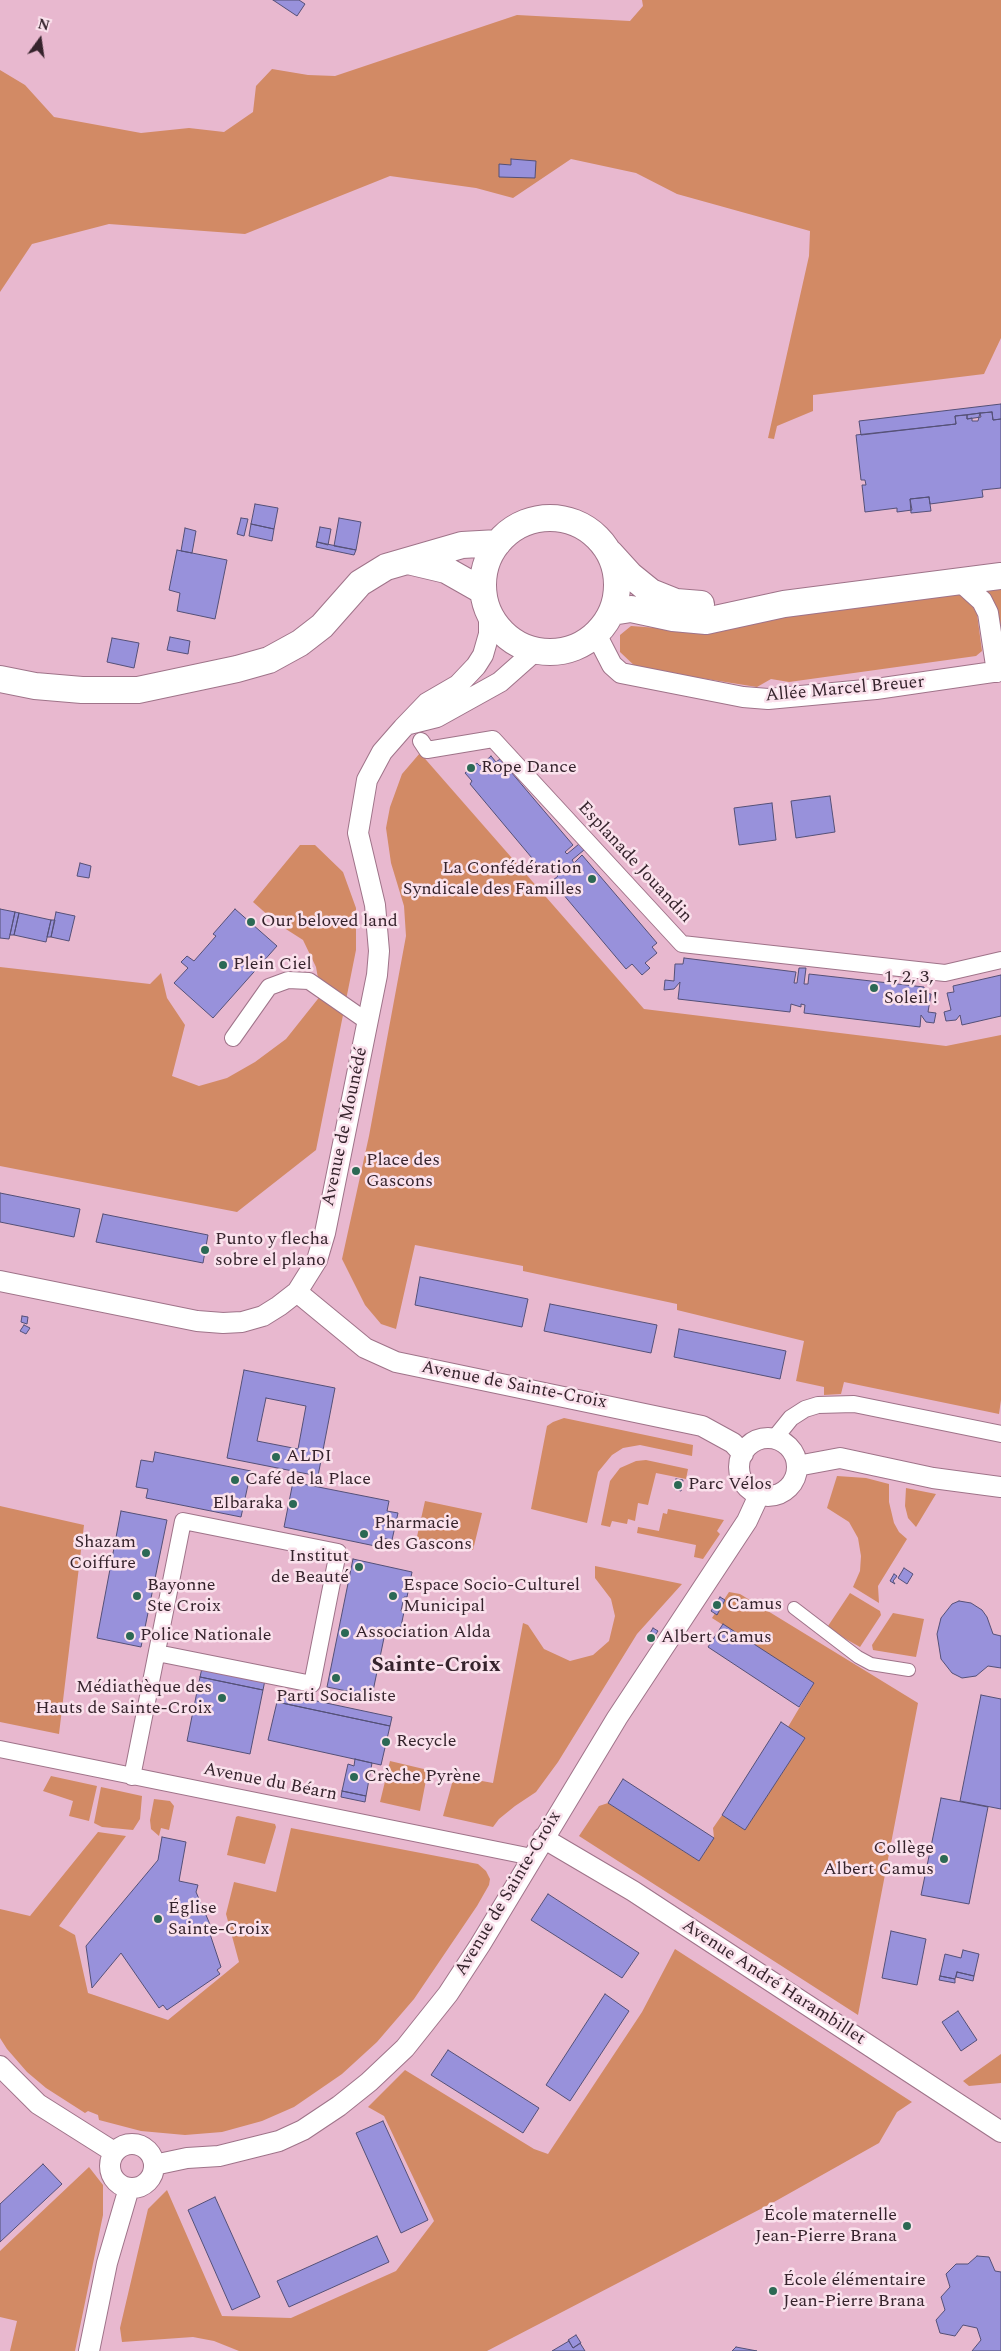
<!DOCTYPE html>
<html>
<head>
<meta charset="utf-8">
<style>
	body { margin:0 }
	#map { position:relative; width:1001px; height:2351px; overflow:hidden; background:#e8b8cf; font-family:Spectral,serif }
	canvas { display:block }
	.north { position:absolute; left:15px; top:15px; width:50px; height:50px; -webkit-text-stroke:4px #fae1ec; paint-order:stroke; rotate:14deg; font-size:14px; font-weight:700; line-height:20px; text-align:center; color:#35232c }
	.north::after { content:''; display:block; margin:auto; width:18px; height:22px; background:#35232c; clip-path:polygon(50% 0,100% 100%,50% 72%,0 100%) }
</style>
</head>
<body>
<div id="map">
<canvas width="1001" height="2351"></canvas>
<div class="north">N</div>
</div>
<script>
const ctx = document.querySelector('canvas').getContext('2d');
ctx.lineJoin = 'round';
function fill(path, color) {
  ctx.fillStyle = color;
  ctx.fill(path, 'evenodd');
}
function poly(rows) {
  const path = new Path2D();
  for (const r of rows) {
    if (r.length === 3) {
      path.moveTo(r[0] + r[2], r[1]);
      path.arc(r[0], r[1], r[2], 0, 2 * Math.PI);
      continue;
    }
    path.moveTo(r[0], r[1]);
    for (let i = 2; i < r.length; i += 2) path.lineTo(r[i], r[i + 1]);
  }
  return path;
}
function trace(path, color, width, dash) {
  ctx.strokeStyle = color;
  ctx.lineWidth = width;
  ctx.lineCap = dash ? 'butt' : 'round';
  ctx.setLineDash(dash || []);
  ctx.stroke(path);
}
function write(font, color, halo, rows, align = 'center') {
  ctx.font = font + ' Spectral,serif';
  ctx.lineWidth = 5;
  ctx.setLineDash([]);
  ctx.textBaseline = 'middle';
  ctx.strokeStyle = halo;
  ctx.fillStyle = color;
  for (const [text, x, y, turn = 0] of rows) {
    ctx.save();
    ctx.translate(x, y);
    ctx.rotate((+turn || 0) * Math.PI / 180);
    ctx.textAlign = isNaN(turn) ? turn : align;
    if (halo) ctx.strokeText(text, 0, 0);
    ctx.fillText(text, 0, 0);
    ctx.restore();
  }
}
const green = poly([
	[642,0,1001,0,1001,338,984,374,813,395,813,411,777,426,774,439,768,438,809,256,810,231,677,194,636,173,571,159,513,198,476,188,390,176,245,234,109,224,32,244,0,292,0,70,25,85,54,117,141,133,189,128,224,132,253,112,256,86,272,69,308,75,335,76,517,15,630,21,643,6],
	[1001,587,1001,660,983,589],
	[960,592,969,600,977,614,982,651,976,656,789,682,771,679,757,687,637,668,620,652,620,635,631,626,658,628,660,623],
	[420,753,644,1009,946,1046,1001,1035,1001,1400,999,1414,844,1382,841,1394,824,1395,824,1387,796,1381,804,1341,677,1310,677,1304,523,1271,523,1266,415,1245,396,1329,381,1324,365,1305,342,1259,369,1136,406,936,404,906,391,863,386,828,390,807,402,774],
	[300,845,315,845,343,872,356,908,356,950,316,1150,237,1212,0,1166,0,967,150,984,161,973,167,998,185,1025,172,1076,199,1086,227,1078,255,1062,286,1039,321,995,316,967,303,940,278,924,253,902],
	[564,1418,693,1445,692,1456,640,1445,623,1448,612,1455,598,1472,587,1523,531,1509,547,1426,553,1422],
	[646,1460,688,1469,686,1479,656,1473,648,1505,638,1503,635,1521,628,1519,627,1524,612,1521,610,1527,601,1525,610,1481,620,1468,636,1461],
	[837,1476,866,1478,889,1484,889,1502,894,1523,899,1532,907,1539,878,1586,879,1603,853,1587,860,1571,861,1556,858,1538,849,1522,827,1508],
	[906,1488,936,1494,916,1527,908,1518,905,1506],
	[425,1501,482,1513,473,1550,416,1541],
	[0,1506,84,1525,59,1734,0,1722],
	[668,1509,724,1520,717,1531,720,1534,703,1559,694,1557,696,1545,637,1533,638,1527,659,1531,663,1513,667,1514],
	[595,1566,682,1584,637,1634,558,1762,536,1792,515,1806,499,1819,493,1827,443,1816,454,1776,493,1783,523,1623,528,1625,544,1649,570,1661,593,1655,609,1641,615,1616,611,1599,595,1578],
	[729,1592,740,1594,918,1703,858,2015,579,1836,599,1806,608,1803,699,1861,714,1838,713,1828,722,1815,745,1830,805,1738,788,1727,814,1683,712,1618],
	[850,1593,880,1611,881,1615,860,1647,828,1629,828,1626],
	[893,1613,924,1619,916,1657,873,1650,872,1645],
	[390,1761,428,1770,420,1811,380,1802],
	[51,1776,97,1786,89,1821,69,1816,73,1801,43,1791],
	[101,1787,142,1796,140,1819,133,1830,102,1827,94,1823],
	[154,1799,170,1801,174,1806,169,1830,161,1828,159,1836,151,1829,150,1820],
	[238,1816,275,1824,276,1827,265,1864,227,1855,236,1817],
	[291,1828,478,1864,486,1871,490,1879,489,1885,477,1906,414,1999,377,2042,342,2074,294,2107,262,2121,222,2132,185,2135,141,2131,99,2120,98,2115,88,2111,85,2113,46,2088,27,2072,7,2049,0,2038,0,1909,30,1916,98,1832,126,1836,59,1926,75,1935,88,1993,168,2020,239,1962,226,1914,234,1882,276,1892],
	[675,1949,912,2102,897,2112,879,2143,774,2202,487,2351,239,2351,214,2341,193,2337,122,2342,120,2328,148,2209,167,2190,222,2316,291,2318,396,2271,434,2221,384,2116,368,2107,405,2070,534,2149,548,2154,642,2012],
	[1001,2054,1001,2083,969,2086,963,2081],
	[89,2167,103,2185,103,2215,75,2351,10,2351,17,2321,0,2317,0,2251]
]);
const building = poly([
	[273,0,299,0,305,4,297,16,273,0],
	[511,159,536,161,535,178,499,177,499,164,511,165,511,159],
	[1001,404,1001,419,993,420,992,412,981,413,955,416,956,424,861,435,859,421,1001,404],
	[992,412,993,420,1001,419,1001,488,982,490,983,497,930,504,929,497,910,499,912,510,897,512,897,508,865,512,862,485,866,485,865,480,861,480,856,435,956,424,955,416,967,415,967,419,972,418,972,421,978,421,980,413,992,412],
	[980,413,981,417,967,419,967,415,980,413],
	[929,497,931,511,911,513,910,499,929,497],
	[255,504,278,508,274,529,251,524,255,504],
	[241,518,248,519,244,536,237,534,241,518],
	[339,518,361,522,356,550,334,546,339,518],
	[251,524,274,529,272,541,249,536,251,524],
	[320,527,331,529,328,545,317,542,320,527],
	[185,528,196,531,192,553,181,551,185,528],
	[317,542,356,550,354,555,316,547,317,542],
	[177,550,227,560,215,619,177,611,180,593,169,590,177,550],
	[170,637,190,641,188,654,167,650,170,637],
	[112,638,139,643,134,668,107,662,112,638],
	[491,756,496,762,500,759,573,845,565,852,567,854,579,844,584,850,572,860,574,863,582,855,657,943,652,947,657,953,645,963,650,968,642,975,632,964,626,969,552,881,558,876,550,868,551,867,549,865,542,870,470,784,472,781,465,773,477,763,480,766,491,756],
	[830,796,835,832,796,838,791,801,830,796],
	[772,803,776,840,739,845,734,808,772,803],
	[80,863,91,866,89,878,77,876,80,863],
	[0,909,15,912,9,939,0,938,0,909],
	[235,909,277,946,213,1018,174,983,188,968,181,962,187,956,194,961,216,936,213,934,235,909],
	[15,912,19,913,14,935,10,935,15,912],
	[56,912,75,916,69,941,51,937,56,912],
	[19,913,51,920,46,942,14,935,19,913],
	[51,920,55,920,51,937,47,937,51,920],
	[684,958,796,972,794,983,797,983,799,968,806,968,804,984,808,984,809,974,924,987,924,993,931,994,928,1012,936,1013,934,1023,926,1022,921,1015,920,1027,804,1013,805,1005,801,1004,801,1007,791,1004,790,1012,678,999,680,982,674,989,664,990,665,980,674,981,675,964,683,964,684,958],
	[1001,975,1001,1016,962,1025,960,1015,956,1020,946,1021,944,1012,951,1010,947,993,954,992,953,986,1001,975],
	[0,1193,80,1209,74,1237,0,1222,0,1193],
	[103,1214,208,1235,203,1263,96,1242,103,1214],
	[420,1277,528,1299,522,1327,415,1305,420,1277],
	[550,1304,657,1325,651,1353,544,1331,550,1304],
	[22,1316,28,1317,27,1324,21,1322,22,1316],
	[24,1325,30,1328,26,1334,20,1331,24,1325],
	[679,1329,786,1351,780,1379,674,1357,679,1329],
	[244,1370,335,1388,318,1476,227,1458,244,1370],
	[266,1398,306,1406,298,1449,257,1441,266,1398],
	[155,1452,251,1471,241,1517,146,1498,148,1489,136,1487,141,1460,153,1462,155,1452],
	[676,1479,683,1480,681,1491,674,1489,676,1479],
	[293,1482,389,1501,387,1511,398,1513,392,1540,382,1538,380,1547,284,1527,293,1482],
	[121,1511,167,1520,141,1647,97,1638,121,1511],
	[353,1559,412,1572,407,1597,404,1597,401,1611,404,1612,399,1636,385,1633,372,1696,327,1687,353,1559],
	[904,1568,913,1574,907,1584,898,1578,904,1568],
	[894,1574,897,1576,893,1581,895,1584,890,1581,894,1574],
	[720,1597,725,1600,717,1615,711,1611,720,1597],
	[959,1601,971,1603,982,1610,987,1617,993,1634,1001,1636,1001,1668,988,1666,976,1676,962,1678,952,1673,941,1659,937,1634,941,1618,952,1604,959,1601],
	[723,1624,814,1683,799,1707,708,1647,723,1624],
	[653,1628,658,1631,650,1643,646,1640,653,1628],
	[202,1668,265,1680,263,1690,200,1677,202,1668],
	[200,1677,263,1690,250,1754,187,1741,200,1677],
	[279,1693,392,1717,390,1726,277,1702,279,1693],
	[981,1695,1001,1699,1001,1809,960,1801,981,1695],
	[277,1702,390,1726,381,1765,268,1740,277,1702],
	[781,1722,805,1738,745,1830,722,1815,781,1722],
	[355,1759,372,1763,366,1796,342,1791,348,1764,354,1766,355,1759],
	[623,1779,714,1838,699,1861,608,1803,623,1779],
	[342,1791,366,1796,365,1802,341,1797,342,1791],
	[941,1798,988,1807,969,1904,921,1895,941,1798],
	[162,1837,186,1842,179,1881,198,1885,196,1892,212,1929,209,1931,221,1967,217,1970,220,1974,167,2010,163,2005,159,2008,121,1953,92,1988,86,1946,158,1860,162,1837],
	[548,1894,639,1953,622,1978,531,1920,548,1894],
	[891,1931,926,1939,917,1985,882,1978,891,1931],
	[963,1950,979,1954,974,1976,957,1972,955,1979,940,1976,945,1954,961,1958,963,1950],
	[957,1972,974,1976,973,1981,956,1977,957,1972],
	[940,1976,955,1979,955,1983,939,1980,940,1976],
	[605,1994,629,2011,570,2101,546,2085,605,1994],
	[958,2011,977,2040,961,2051,942,2022,958,2011],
	[448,2050,539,2108,523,2133,431,2075,448,2050],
	[383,2121,428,2220,401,2233,356,2133,383,2121],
	[43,2164,62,2184,0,2242,0,2204,43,2164],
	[215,2197,260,2297,232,2310,188,2210,215,2197],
	[377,2236,389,2262,289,2307,277,2281,377,2236],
	[977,2256,989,2257,995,2271,1001,2272,1001,2351,972,2351,981,2340,977,2328,963,2325,955,2336,940,2333,936,2320,945,2310,941,2297,950,2287,946,2274,956,2264,968,2264,977,2256],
	[576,2335,581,2343,573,2348,568,2340,576,2335],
	[569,2341,573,2348,580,2343,585,2351,552,2351,569,2341],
	[736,2347,757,2351,732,2351,736,2347]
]);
const pedestrian = poly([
	[794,1608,858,1657,871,1664,909,1670]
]);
const minor = poly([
	[421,741,427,750,493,739,682,944,945,973,1001,960],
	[233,1038,269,987,288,980,309,981,368,1022],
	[774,1439,791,1418,805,1409,818,1405,854,1404,1001,1434],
	[0,1749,532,1857],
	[132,1777,183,1521,338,1552,312,1684,157,1653]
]);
const tertiary = poly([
	[961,582,982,601,988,613,997,672],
	[596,634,612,665,621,673,743,697,768,699,876,689,1001,671],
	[409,724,437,717,500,682,535,651],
	[0,1281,197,1321,223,1323,242,1322,263,1316,279,1306,297,1292,317,1260,325,1233,377,975,379,951,375,905,358,833,367,780,382,752,403,728,427,703,458,685,476,666,483,655,489,634,489,613],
	[297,1292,365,1348,396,1362,702,1426,733,1443,743,1454],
	[768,1467,29],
	[797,1466,840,1458,933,1478,1001,1487],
	[543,1838,633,1891,1001,2132],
	[0,2066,38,2104,114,2152],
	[132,2166,22],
	[154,2165,187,2158,219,2156,279,2141,303,2130,339,2106,369,2082,405,2048,448,1994,480,1945,617,1718,747,1521,759,1495],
	[89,2351,107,2263,129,2188]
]);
const primary = poly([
	[550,585,67],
	[610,553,630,575,651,592,676,602,701,604],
	[408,561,446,570,483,591],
	[612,612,631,609,673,618,706,621,784,604,1001,576],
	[0,679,35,686,82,690,138,690,237,669,269,660,300,643,322,626,360,583,386,567,462,545,498,543]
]);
const markers = [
	[471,768,5,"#2c6954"],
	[592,879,5,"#2c6954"],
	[251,922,5,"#2c6954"],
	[223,965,5,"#2c6954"],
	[874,988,5,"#2c6954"],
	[356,1171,5,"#2c6954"],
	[205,1250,5,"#2c6954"],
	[276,1457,5,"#2c6954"],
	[235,1480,5,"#2c6954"],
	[678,1485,5,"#2c6954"],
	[293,1504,5,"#2c6954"],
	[364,1534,5,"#2c6954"],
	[146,1553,5,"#2c6954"],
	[359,1567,5,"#2c6954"],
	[137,1596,5,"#2c6954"],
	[393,1596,5,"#2c6954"],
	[717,1605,5,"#2c6954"],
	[345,1633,5,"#2c6954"],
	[130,1636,5,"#2c6954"],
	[651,1638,5,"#2c6954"],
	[336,1678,5,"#2c6954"],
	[222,1698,5,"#2c6954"],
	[386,1742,5,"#2c6954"],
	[354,1777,5,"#2c6954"],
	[944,1859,5,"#2c6954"],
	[158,1919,5,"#2c6954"],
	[907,2226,5,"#2c6954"],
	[773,2291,5,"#2c6954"]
];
const streetNames = [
	["Allée Marcel Breuer",845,690,-5],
	["Esplanade Jouandin",634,863,47],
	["Avenue de Mounédé",346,1127,-78],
	["Avenue de Sainte-Croix",514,1386,11],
	["Avenue du Béarn",270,1783,11],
	["Avenue de Sainte-Croix",509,1894,-59],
	["Avenue André Harambillet",773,1983,33]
];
const poiNames = [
	["Rope Dance",481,768],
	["La Confédération",582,869,"right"],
	["Syndicale des Familles",582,890,"right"],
	["Our beloved land",261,922],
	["Plein Ciel",233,965],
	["1, 2, 3,",884,978],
	["Soleil !",884,999],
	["Place des",366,1161],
	["Gascons",366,1182],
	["Punto y flecha",215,1240],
	["sobre el plano",215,1261],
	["ALDI",286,1457],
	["Café de la Place",245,1480],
	["Parc Vélos",688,1485],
	["Elbaraka",283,1504,"right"],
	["Pharmacie",374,1524],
	["des Gascons",374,1545],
	["Shazam",136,1543,"right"],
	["Coiffure",136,1564,"right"],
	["Institut",349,1557,"right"],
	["de Beauté",349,1578,"right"],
	["Bayonne",147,1586],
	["Ste Croix",147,1607],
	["Espace Socio-Culturel",403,1586],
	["Municipal",403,1607],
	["Camus",727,1605],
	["Association Alda",355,1633],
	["Police Nationale",140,1636],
	["Albert Camus",661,1638],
	["Médiathèque des",212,1688,"right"],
	["Hauts de Sainte-Croix",212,1709,"right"],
	["Parti Socialiste",336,1697,"center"],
	["Recycle",396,1742],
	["Crèche Pyrène",364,1777],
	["Collège",934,1849,"right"],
	["Albert Camus",934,1870,"right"],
	["Église",168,1909],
	["Sainte-Croix",168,1930],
	["École maternelle",897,2216,"right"],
	["Jean-Pierre Brana",897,2237,"right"],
	["École élémentaire",783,2281],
	["Jean-Pierre Brana",783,2302]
];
const districtNames = [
	["Sainte-Croix",436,1667]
];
fill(green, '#d28a65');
fill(building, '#9891db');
trace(building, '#545077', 1);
trace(pedestrian, '#9f7389', 14);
trace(minor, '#9f7389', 18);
trace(tertiary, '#9f7389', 22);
trace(primary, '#9f7389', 28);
trace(pedestrian, '#fff', 12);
trace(minor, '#fff', 16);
trace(tertiary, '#fff', 20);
trace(primary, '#fff', 26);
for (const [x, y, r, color] of markers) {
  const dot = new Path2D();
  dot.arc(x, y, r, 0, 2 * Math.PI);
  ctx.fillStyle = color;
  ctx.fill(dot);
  trace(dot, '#fae1ec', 2);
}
write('18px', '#35232c', '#fae1ec', streetNames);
write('18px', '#35232c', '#fae1ec', poiNames, 'left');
write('bold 22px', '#35232c', '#fae1ec', districtNames);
</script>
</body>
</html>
